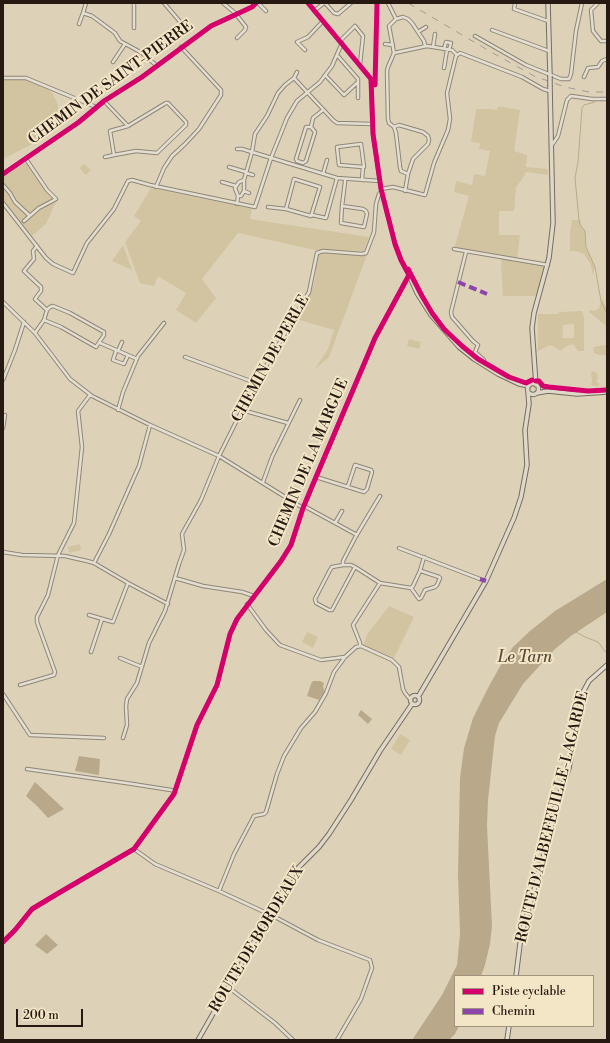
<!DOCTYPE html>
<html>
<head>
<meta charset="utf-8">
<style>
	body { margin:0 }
	#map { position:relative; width:610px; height:1043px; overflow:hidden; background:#ddd2b8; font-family:"Libre Bodoni",serif }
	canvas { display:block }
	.frame { position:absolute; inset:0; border:4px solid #261912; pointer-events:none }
	.legend { position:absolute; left:454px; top:975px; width:140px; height:52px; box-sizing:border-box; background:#f3e6c7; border:1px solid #a1947f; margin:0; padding:5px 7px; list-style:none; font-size:12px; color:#261912 }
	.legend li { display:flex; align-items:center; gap:8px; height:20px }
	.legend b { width:20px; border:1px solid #a1947f }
	.scale { position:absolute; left:16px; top:1009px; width:67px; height:18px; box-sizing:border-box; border:2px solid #261912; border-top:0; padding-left:5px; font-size:12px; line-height:14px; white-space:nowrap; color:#261912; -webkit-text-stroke:3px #f3e6c7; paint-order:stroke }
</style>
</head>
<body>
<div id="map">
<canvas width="610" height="1043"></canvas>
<div class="frame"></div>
<ul class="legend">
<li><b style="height:5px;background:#d6006c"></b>Piste cyclable</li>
<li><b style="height:5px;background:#8e44ad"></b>Chemin</li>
</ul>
<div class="scale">200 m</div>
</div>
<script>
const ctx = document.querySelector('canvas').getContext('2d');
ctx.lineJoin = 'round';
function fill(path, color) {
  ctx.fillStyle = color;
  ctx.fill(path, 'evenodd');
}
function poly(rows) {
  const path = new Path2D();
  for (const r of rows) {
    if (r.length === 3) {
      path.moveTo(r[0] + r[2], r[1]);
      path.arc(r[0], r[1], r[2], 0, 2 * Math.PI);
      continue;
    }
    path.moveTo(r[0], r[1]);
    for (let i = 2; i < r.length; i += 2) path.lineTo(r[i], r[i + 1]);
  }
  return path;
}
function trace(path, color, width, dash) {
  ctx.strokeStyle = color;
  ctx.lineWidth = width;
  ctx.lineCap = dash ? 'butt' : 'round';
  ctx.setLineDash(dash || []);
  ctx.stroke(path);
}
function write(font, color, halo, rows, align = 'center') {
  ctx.font = font + ' "Libre Bodoni",serif';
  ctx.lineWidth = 4;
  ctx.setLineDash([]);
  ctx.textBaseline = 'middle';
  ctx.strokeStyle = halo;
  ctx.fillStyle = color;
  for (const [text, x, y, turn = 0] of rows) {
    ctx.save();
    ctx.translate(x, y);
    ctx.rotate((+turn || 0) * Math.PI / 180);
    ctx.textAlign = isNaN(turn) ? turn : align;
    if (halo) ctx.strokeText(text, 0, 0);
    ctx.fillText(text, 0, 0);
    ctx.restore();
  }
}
const green = poly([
	[25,79,45,87,53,94,58,105,58,119,54,128,48,136,3,159,3,80],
	[498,106,520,110,514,151,527,155,526,167,548,169,548,175,526,172,523,178,516,187,514,211,499,211,499,235,520,235,517,260,548,265,539,296,503,296,501,258,454,249,469,196,454,192,456,181,472,185,474,174,485,176,490,151,479,149,480,143,471,142,476,109,492,109,497,110],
	[25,163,27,163,45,191,56,202,46,224,32,236,3,200,3,177],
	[84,164,91,170,86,175,79,168],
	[151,188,252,209,250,219,369,237,364,251,315,250,238,233,202,279,216,298,196,323,176,310,186,293,158,276,154,286,140,283,125,242,141,221,134,216],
	[572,220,579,220,581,226,585,231,586,247,595,267,593,275,590,263,584,254,576,251,570,251,570,232],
	[123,245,132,270,112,261],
	[318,253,367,255,329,357,314,370,328,349,334,330,296,319,311,293,315,279],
	[603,300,607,309,607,335,605,325,589,312,590,310,595,311,599,308,601,301],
	[582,311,584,317,584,351,578,351,573,344,565,347,561,351,550,345,536,352,538,348,538,314,558,314,559,312],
	[574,324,574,338,562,338,563,325],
	[409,339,421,342,419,349,407,346],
	[607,342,607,355,599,355,594,353,593,347,606,345],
	[593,371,597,373,598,379,596,381,599,384,598,387,590,385,592,382,591,372],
	[80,544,81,550,69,553,68,547],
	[389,606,414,617,394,658,363,645,368,633],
	[307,632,318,637,313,648,302,642],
	[400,734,410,740,401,755,391,749]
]);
const water = poly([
	[607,579,607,612,571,636,555,649,523,684,499,723,495,736,488,800,487,826,492,926,490,944,485,965,481,976,455,976,455,1026,459,1026,455,1034,449,1040,412,1040,442,995,457,965,460,934,458,874,460,778,464,748,473,718,489,686,503,661,513,647,530,631,555,611],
	[313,681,320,681,324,683,323,687,324,689,324,692,319,700,307,696,311,684],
	[361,710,372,719,368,724,358,715],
	[79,756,100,759,99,775,75,771],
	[35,782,64,809,48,818,38,807,26,796],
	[46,934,58,945,47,954,35,945]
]);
const stream = poly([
	[595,102,584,105,582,108,578,162,575,178,579,220,581,226,585,231,586,247,595,267,601,301,607,314],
	[576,632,585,637,598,642,607,654]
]);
const minor = poly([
	[86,3,83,13,92,16,115,33,120,41,142,53,157,66],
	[164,3,182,24,184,28],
	[223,3,235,13,246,27,245,30,237,38],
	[258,3,266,11],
	[325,3,334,13,338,14,351,3],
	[388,3,396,19],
	[515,3,514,9,548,21],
	[598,3,591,10,593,31,601,41,607,41],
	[314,11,324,3],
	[79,24,83,13],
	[134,28,134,3],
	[492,30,549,51],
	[418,32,426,27],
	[475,36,526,65,561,79,569,79,571,74,576,31,582,3],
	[340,41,355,26,363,36,360,64],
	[385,44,393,45],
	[433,47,435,34],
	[444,49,446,42,451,43,449,50],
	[305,50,297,42,308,37,323,21],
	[394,53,389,26,396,19,403,17,408,19,412,23,424,41,425,46],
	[113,62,125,44],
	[444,68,447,50],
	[325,75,344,95,358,82,358,79,337,55],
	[584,77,588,68,598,67,602,61,607,59],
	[3,78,26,78,96,107],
	[294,78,333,120,337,123,372,124],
	[358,82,358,98],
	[104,101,128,126,110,131,114,155,136,151,157,153,186,125,186,122,168,103,166,103,128,126],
	[306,127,311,127,315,132,306,161,303,163,297,161,296,159,306,127],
	[311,127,313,118,323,110],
	[394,127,399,125,423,132,428,136,429,140,428,144,413,159,408,174,405,191],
	[552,145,558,136,567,100,571,96,592,99,607,99],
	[237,149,242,149,337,178,380,181],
	[105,157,114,155],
	[229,167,246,172],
	[246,173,253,175],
	[3,174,79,122,104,101,142,77,211,26,252,7,256,3],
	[323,174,327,160],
	[408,174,401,171,400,167,396,133,394,127,389,123,388,119,387,71,388,67,394,53,427,46,452,50,457,55],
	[294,179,320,187,311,216,286,209,294,179],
	[362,180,363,167,364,167,361,144,337,147,339,165,363,167],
	[222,182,236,186],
	[3,185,10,193,15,202,30,216],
	[156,187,164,168,172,156,185,144,199,129,221,95,221,90,181,47],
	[381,189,393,187,425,195,434,163,448,130,450,119,447,93,456,56,460,53,522,77,543,89,550,91],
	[244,191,249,193],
	[238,196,241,196,244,191,244,180],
	[3,203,46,258,53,264,73,273,87,243,114,209,128,181,132,180,150,185,255,207,271,158,287,118,297,101,320,82,332,66,342,43],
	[237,204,238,196,235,188,239,182,244,180,252,152,255,134,267,116,278,93,285,85,294,78,297,72],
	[342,206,363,209,366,211,367,214,364,227,341,223,342,206,345,182,345,179],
	[268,207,286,209],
	[312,215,326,218,337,178],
	[24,221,39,208,56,199,47,190,26,159],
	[37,246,33,251,34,259,24,271,41,287,41,291,35,299,47,310],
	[454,249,548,265],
	[466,252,451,312,452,317,473,341,478,345,475,352,484,360,484,365],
	[3,302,35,333,70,379,92,396,150,425,219,456,303,508],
	[35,333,44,320,47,310,50,307,53,306,70,313,104,332,104,335,96,347,61,327,44,320],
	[100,343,137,359],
	[116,351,113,360,124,364,128,355],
	[118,351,122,342],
	[185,357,256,383],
	[3,380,15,350,24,322],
	[118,410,123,392,138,356,164,323],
	[242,410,288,423],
	[3,428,5,415],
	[316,477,364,492,367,489,372,472,371,470,355,465,348,486],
	[263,482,272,457,300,400],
	[304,506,357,535],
	[335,523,342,511],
	[399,548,480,579],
	[3,552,22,555,65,556,87,561,94,563,128,583,168,604],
	[94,563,109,534,139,466,150,425],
	[343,565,343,561,356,536,380,496],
	[355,567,332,610,329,610,316,603,315,599,330,570,332,567,343,565,351,565,355,567,380,583],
	[175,578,203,586,242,592,254,596],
	[411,588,419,599,421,598,425,590,435,587,437,585,440,578,439,577,421,571],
	[247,604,266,630,280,645,321,660,345,657,356,647,361,646,392,660,399,667,403,689,405,693,410,699],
	[89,615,113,622,128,583],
	[360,646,360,643,353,625,380,583,411,588,413,586,420,571,424,557],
	[91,652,102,619],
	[120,658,142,667],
	[20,685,54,675,55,672,37,622,37,617,48,595,58,555,74,523,82,447,78,411,90,395],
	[3,694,30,735,104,738],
	[123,738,127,725,126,706,127,699,137,683,149,643,165,611,179,564,184,550,182,534,201,500,219,456,251,392,309,292,317,253,323,251,362,254,366,253,374,232,376,204,379,194,381,192],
	[27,769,126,783,171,790,175,792],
	[134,849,155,864,219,891,275,917,318,940,370,960,372,968,361,999,337,1040],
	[219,891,234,854,254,816,264,814,266,812,277,774,284,756,301,728,315,712,326,693,334,672,345,657],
	[3,942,15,930,32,909,57,894,134,849,174,794,197,725,217,685,230,634,237,619,281,561,291,545,303,508,316,477,367,357,375,338,409,275,401,260,395,244,381,189,373,134,371,79,308,3],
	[228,987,275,1023,293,1040]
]);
const secondary = poly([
	[516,976,521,936,549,837,555,807,569,768,582,694,589,681,607,665],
	[507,1040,509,1026]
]);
const primary = poly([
	[548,3,550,76],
	[409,275,417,293,431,315,459,347,474,359,498,374,519,384,529,386],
	[533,389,5.5],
	[536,385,532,328,534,313,549,258,553,223,550,87],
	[537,393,548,391,577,394,607,392],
	[415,700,4.5],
	[418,697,486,581,514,518,521,497,527,465,525,430,529,404,528,392],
	[198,1040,291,877,298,868,319,847,329,834,351,800,380,751,412,704]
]);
const rail = poly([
	[408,3,491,52,534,76,565,87,589,92,607,92]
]);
const primaryBridge = poly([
	[550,76,550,87]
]);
const quiet = poly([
	[458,282,487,294],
	[480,579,486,581]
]);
const cycleway = poly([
	[375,85,377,3],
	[3,174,79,122,104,101,142,77,211,26,252,7,256,3],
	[408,269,422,296,432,313,444,329,462,346,478,359,509,377,526,383,532,380],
	[536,381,539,381,543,386,549,387,588,391,607,390],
	[3,942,15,930,32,909,57,894,134,849,174,794,197,725,217,685,230,634,237,619,281,561,291,545,303,508,316,477,367,357,375,338,409,275,401,260,395,244,381,189,373,134,371,79,308,3]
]);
const streetNames = [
	["CHEMIN DE SAINT-PIERRE",111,83,-36],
	["CHEMIN DE PERLE",271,359,-61],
	["CHEMIN DE LA MARGUE",309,463,-67],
	["ROUTE D'ALBEFEUILLE-LAGARDE",553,817,-76],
	["ROUTE DE BORDEAUX",257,940,-59]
];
const waterNames = [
	["Le Tarn",525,658]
];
fill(green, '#d3c4a1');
fill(water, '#b9a98a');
trace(stream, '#b9a98a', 1);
trace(minor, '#8e8677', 4.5);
trace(secondary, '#756d60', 5.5);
trace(primary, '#756d60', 5.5);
trace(minor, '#e4ded1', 2.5);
trace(secondary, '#e4ded1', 3.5);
trace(primary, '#dfd8c9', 3.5);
trace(rail, '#a19b91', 1, [7, 7]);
trace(primaryBridge, '#756d60', 5.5, []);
trace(primaryBridge, '#dfd8c9', 3.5);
trace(quiet, '#8e44ad', 4, [8, 4]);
trace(cycleway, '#d6006c', 5);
write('15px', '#261912', '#f3e6c7', streetNames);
write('italic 16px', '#5a4b3a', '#f3e6c7', waterNames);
</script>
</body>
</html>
